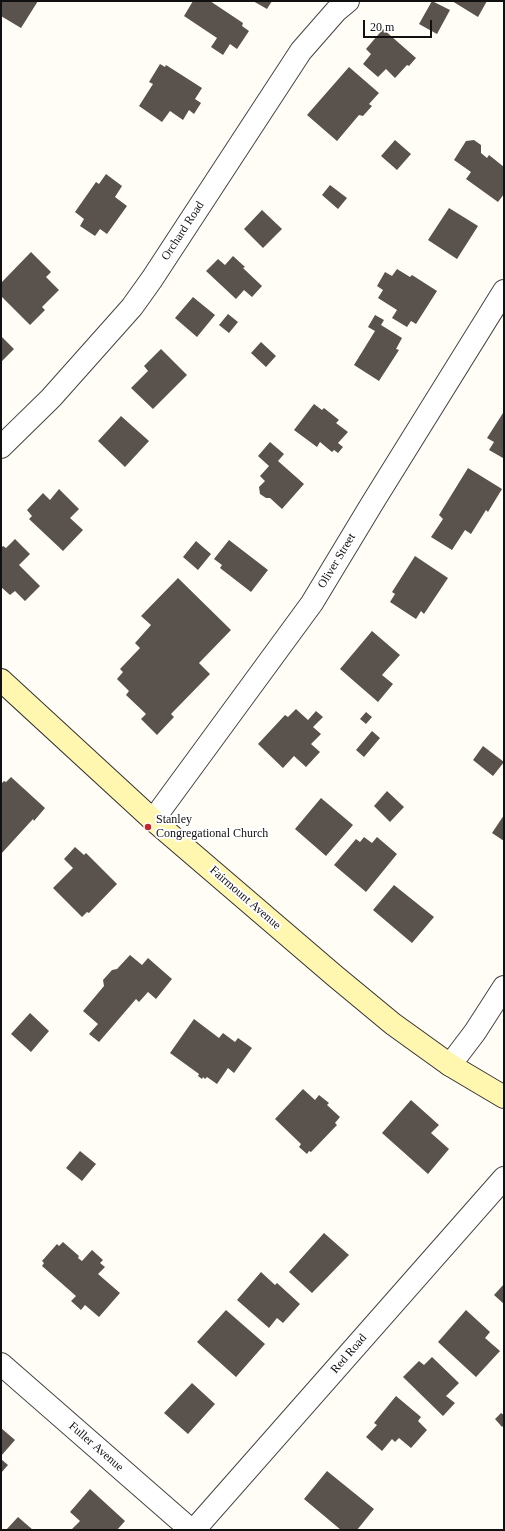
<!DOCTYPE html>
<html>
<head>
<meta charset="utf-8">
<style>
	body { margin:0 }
	#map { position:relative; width:505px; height:1531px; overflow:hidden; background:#fffdf5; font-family:"Times New Roman",serif }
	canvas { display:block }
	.frame { position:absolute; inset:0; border:2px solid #111; pointer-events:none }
	.scale { position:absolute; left:363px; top:20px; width:69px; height:18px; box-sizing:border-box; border:2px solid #111; border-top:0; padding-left:5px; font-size:12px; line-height:14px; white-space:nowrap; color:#111; -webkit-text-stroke:3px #fff; paint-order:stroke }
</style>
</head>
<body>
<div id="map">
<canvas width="505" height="1531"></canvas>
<div class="frame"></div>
<div class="scale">20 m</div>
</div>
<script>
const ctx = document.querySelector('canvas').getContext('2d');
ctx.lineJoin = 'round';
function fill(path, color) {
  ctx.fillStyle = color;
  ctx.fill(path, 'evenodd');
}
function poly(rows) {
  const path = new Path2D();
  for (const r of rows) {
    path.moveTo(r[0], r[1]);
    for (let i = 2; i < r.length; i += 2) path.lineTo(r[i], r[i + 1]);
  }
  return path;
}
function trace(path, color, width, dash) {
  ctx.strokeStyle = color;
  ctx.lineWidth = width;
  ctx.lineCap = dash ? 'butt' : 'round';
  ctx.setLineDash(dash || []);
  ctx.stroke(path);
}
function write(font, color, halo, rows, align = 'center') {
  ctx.font = font + ' "Times New Roman",serif';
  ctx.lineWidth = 4;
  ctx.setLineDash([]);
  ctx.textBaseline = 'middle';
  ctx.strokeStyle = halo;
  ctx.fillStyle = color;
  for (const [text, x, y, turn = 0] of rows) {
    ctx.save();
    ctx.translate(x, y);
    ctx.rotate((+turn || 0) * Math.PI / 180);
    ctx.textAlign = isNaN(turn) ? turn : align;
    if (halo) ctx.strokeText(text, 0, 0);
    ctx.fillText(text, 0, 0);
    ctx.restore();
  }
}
const building = poly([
	[1,1,38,1,21,28,1,16],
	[193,1,210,1,243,23,242,26,249,31,237,49,230,44,223,55,211,47,217,38,184,16],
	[253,1,272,1,267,9],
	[432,1,450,10,437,34,419,24],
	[452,1,487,1,478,17],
	[383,29,416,58,409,66,407,65,395,78,386,69,378,77,363,64,371,54,366,49],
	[160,64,165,67,166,65,202,88,195,99,201,103,194,114,189,110,183,120,170,111,162,122,139,106,153,84,149,82],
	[349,67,379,93,369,104,372,106,363,116,359,115,337,141,307,115],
	[395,140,411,154,397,170,381,156],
	[474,140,481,145,481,153,487,158,489,155,504,167,504,194,498,202,466,179,471,172,454,160,466,141],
	[106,174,122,186,115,197,127,206,107,234,100,229,95,236,80,226,84,219,75,212,96,182,99,184],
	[330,185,347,198,338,209,322,195],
	[449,208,478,226,457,259,428,240],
	[262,210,282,229,263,248,244,229],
	[31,252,51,272,46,277,59,290,42,307,45,310,30,325,1,296,1,283],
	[233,256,245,267,243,268,262,286,252,297,244,290,236,299,206,271,218,259,225,265],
	[397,269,410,277,412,275,437,291,416,324,411,321,407,327,392,318,397,310,378,298,383,290,377,286,385,272,392,276],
	[193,297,215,315,197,337,175,318],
	[228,314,238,322,229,333,219,325],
	[375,315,384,320,381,325,402,338,396,349,399,350,379,381,354,365,375,331,368,327],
	[1,336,14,349,1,362],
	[261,342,276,356,266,367,251,353],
	[161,349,187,375,153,409,131,388,148,371,144,366],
	[314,404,322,410,324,408,339,420,336,423,348,432,338,443,343,447,338,453,334,450,332,452,320,442,317,447,294,430],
	[503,413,504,414,504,456,503,458,489,450,494,442,487,438],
	[121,416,149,441,125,467,98,441],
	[270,442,284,454,278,461,304,484,282,509,270,498,266,498,260,494,259,487,265,481,260,476,269,466,258,456],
	[468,468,502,489,488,512,486,510,471,534,465,530,452,550,431,537,443,519,439,515],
	[59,489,79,509,70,518,83,530,63,551,29,519,32,516,27,510,43,493,50,500],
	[15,539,30,554,19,565,40,586,25,601,15,591,10,595,1,587,1,548,3,546,6,548],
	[229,540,268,570,251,592,220,568,222,565,214,559],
	[196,541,211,554,198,570,183,557],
	[415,556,448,578,424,614,421,611,416,619,390,602,395,594,392,592],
	[178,578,231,630,199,663,210,674,171,714,174,717,157,735,141,719,146,714,126,695,129,691,117,679,123,672,120,669,140,648,135,643,151,625,141,616],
	[372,631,400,655,382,675,393,684,378,702,340,669],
	[296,709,308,720,316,711,323,717,313,727,321,734,311,744,320,752,306,767,294,756,283,768,258,744,285,715,288,717],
	[366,712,372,717,366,724,360,719],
	[372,731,380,738,364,757,356,750],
	[483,746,504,762,493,776,473,760],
	[11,777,45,808,34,821,33,819,1,854,1,784,4,781,6,782],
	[387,791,404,807,390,822,374,806],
	[321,798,353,825,326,856,295,829],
	[504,815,504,841,492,833],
	[364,837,372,843,377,837,397,854,366,892,334,865,356,839,360,842],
	[75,847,84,855,86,853,117,884,89,913,87,912,82,917,53,888,73,868,64,859],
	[394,885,434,917,412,943,373,910],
	[130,955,142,965,148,958,172,979,156,999,148,992,139,1002,136,999,99,1042,89,1034,98,1024,83,1011,104,986,103,980,112,970,117,969],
	[30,1013,49,1031,31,1052,11,1034],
	[194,1019,219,1038,223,1033,235,1042,238,1038,252,1048,234,1073,228,1068,217,1084,207,1077,205,1079,203,1077,202,1079,198,1076,199,1074,170,1053],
	[303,1089,315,1100,319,1095,329,1103,327,1105,340,1117,335,1123,337,1125,311,1152,309,1151,307,1154,299,1147,301,1144,275,1119],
	[411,1100,439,1125,431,1133,449,1149,428,1174,382,1133],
	[80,1151,96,1164,82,1181,66,1168],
	[324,1233,349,1255,312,1293,289,1272],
	[63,1242,79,1256,78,1258,82,1261,92,1250,103,1260,100,1263,105,1267,98,1274,120,1293,99,1317,85,1305,81,1310,71,1301,76,1296,42,1266,44,1263,42,1261,57,1244,59,1246],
	[261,1272,275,1285,277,1283,300,1304,283,1323,277,1318,269,1328,237,1300],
	[504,1284,504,1304,494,1295],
	[226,1310,265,1344,236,1377,197,1342],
	[466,1310,490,1332,485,1338,500,1351,476,1377,438,1342],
	[432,1357,459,1383,446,1396,455,1403,443,1416,403,1377,419,1361,424,1365],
	[192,1383,215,1404,188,1434,164,1413],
	[396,1396,421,1417,418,1421,427,1430,411,1448,399,1438,395,1442,392,1439,382,1451,366,1437,377,1425,374,1423],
	[501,1413,504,1415,504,1425,502,1427,495,1419],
	[1,1428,15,1440,1,1456],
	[1,1459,8,1465,1,1473],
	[327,1471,374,1509,357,1530,341,1530,304,1499],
	[90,1489,125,1521,117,1530,71,1530,80,1521,70,1512],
	[18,1517,33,1530,6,1530]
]);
const street = poly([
	[1,447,51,398,132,307,152,279,301,51,336,11,348,1],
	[153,820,312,603,373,502,504,291],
	[450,1065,475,1032,504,987],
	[1,1364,191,1530],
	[194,1530,504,1178]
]);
const secondary = poly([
	[1,680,153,820,335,976,393,1024,450,1065,504,1097]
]);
const markers = [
	[148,827,4,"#c4262e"]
];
const streetNames = [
	["Orchard Road",183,231,-57],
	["Oliver Street",337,561,-59],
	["Fairmount Avenue",245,898,41],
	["Red Road",349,1354,-49],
	["Fuller Avenue",96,1447,41]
];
const poiNames = [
	["Stanley",156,820],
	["Congregational Church",156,834]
];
fill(building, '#5a524d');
trace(street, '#444', 24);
trace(secondary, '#333', 24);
trace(street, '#fff', 22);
trace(secondary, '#fff6b0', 22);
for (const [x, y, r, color] of markers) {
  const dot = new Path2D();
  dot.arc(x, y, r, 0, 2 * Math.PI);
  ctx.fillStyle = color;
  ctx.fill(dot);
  trace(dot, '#fff', 1.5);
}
write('12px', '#111', '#fff', streetNames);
write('12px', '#111', '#fff', poiNames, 'left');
</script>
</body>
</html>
